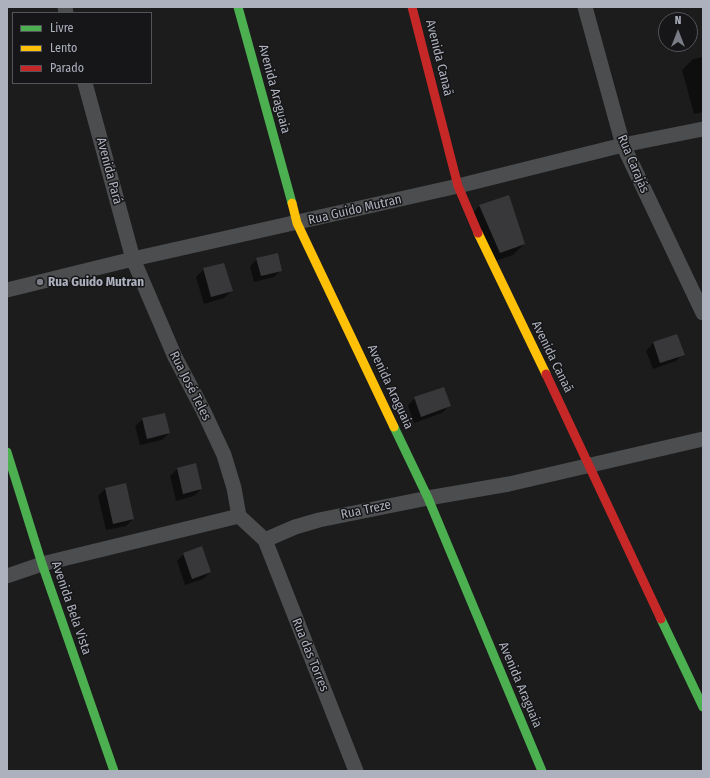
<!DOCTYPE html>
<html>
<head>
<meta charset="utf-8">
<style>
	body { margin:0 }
	#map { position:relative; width:710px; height:778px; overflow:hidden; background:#1c1c1c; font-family:"Fira Sans Condensed",sans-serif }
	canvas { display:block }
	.frame { position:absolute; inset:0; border:8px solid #adb1bd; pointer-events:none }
	.legend { position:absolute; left:12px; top:12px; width:140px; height:72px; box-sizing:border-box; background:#161618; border:1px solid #52545a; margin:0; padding:5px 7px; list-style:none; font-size:12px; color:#adb1bd }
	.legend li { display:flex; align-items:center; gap:8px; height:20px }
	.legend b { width:20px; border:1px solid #52545a }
	.north { position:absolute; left:658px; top:12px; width:40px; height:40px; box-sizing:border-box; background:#161618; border:1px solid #52545a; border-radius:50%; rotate:0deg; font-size:11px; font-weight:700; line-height:16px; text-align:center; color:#adb1bd }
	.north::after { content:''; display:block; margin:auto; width:14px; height:18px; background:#7a7d85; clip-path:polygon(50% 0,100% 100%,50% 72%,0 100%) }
</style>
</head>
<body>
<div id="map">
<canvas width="710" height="778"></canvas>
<div class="frame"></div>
<ul class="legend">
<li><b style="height:5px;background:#4caf50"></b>Livre</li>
<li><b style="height:5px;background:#ffc107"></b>Lento</li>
<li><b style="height:5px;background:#c62828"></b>Parado</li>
</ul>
<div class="north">N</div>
</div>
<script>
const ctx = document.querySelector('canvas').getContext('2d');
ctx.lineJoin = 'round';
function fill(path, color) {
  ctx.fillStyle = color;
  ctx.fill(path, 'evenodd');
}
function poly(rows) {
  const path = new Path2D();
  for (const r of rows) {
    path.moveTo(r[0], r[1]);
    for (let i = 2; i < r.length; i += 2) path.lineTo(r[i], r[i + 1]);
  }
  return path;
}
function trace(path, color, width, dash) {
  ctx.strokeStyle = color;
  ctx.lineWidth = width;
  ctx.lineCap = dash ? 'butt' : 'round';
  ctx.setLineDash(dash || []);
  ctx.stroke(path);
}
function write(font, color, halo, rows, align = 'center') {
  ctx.font = font + ' "Fira Sans Condensed",sans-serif';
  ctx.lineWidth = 3;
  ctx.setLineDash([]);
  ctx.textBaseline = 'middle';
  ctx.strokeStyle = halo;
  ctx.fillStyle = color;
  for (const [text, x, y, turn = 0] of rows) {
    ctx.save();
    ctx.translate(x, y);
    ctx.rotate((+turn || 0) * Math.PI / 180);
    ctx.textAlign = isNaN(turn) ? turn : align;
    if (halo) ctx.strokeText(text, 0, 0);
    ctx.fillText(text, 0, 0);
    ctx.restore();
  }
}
const shadow = poly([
	[703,57,703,112,694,114,682,70,693,59],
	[479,206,524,244,513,255,489,263,469,217],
	[257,259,281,270,274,277,254,282,250,266],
	[204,269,231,291,224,298,204,304,196,277],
	[653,343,683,354,676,361,653,369,646,351],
	[415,398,449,406,442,413,414,423,408,405],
	[143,419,169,433,162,440,140,445,135,426],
	[195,465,201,489,194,496,176,501,170,476,177,469],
	[106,488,133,519,126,526,106,530,98,496],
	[184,554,210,572,203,579,185,585,177,561]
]);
const building = poly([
	[509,195,525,244,500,253,479,205],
	[278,253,282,271,261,276,256,258],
	[224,263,233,291,211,297,203,268],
	[677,334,685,355,660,363,653,342],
	[444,387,451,406,421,417,414,397],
	[165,413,170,433,147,439,142,418],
	[196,463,202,489,183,494,177,468],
	[126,483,134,519,113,524,105,488],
	[202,546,211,572,192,579,183,553]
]);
const street = poly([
	[65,7,66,13],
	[585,7,623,145,703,313],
	[85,83,133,259,175,357,203,410,224,455,234,488,239,516],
	[7,290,133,259,458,186,623,145,703,129],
	[265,540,356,771],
	[7,576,42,564,239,516,265,540,295,527,319,520,428,498,509,484,703,439]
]);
const fast = poly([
	[238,7,292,203],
	[394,427,428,498,542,771],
	[7,452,42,564,114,771],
	[661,619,703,707]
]);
const slow = poly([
	[292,203,297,223,394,427],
	[478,233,546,374]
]);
const jam = poly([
	[412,7,458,186,478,233],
	[546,374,661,619]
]);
const markers = [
	[40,282,4,"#7a7d85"]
];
const streetNames = [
	["Avenida Canaã",439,58,76],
	["Avenida Araguaia",274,89,75],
	["Rua Carajás",633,164,67],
	["Avenida Pará",109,171,75],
	["Rua Guido Mutran",355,210,-13],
	["Avenida Canaã",552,357,64],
	["Rua José Teles",190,386,63],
	["Avenida Araguaia",390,387,65],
	["Rua Treze",366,510,-12],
	["Avenida Bela Vista",71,608,71],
	["Rua das Torres",310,655,68],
	["Avenida Araguaia",520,685,67]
];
const poiNames = [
	["Rua Guido Mutran",48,282]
];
fill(shadow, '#0007');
fill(building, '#38383a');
trace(street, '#4b4d4f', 15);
trace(fast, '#4caf50', 9);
trace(slow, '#ffc107', 9);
trace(jam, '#c62828', 9);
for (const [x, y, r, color] of markers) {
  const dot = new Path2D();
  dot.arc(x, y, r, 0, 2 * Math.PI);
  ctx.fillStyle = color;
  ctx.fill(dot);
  trace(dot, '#161618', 1.5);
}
write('13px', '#adb1bd', '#161618', streetNames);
write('bold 13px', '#adb1bd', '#161618', poiNames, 'left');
</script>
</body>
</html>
